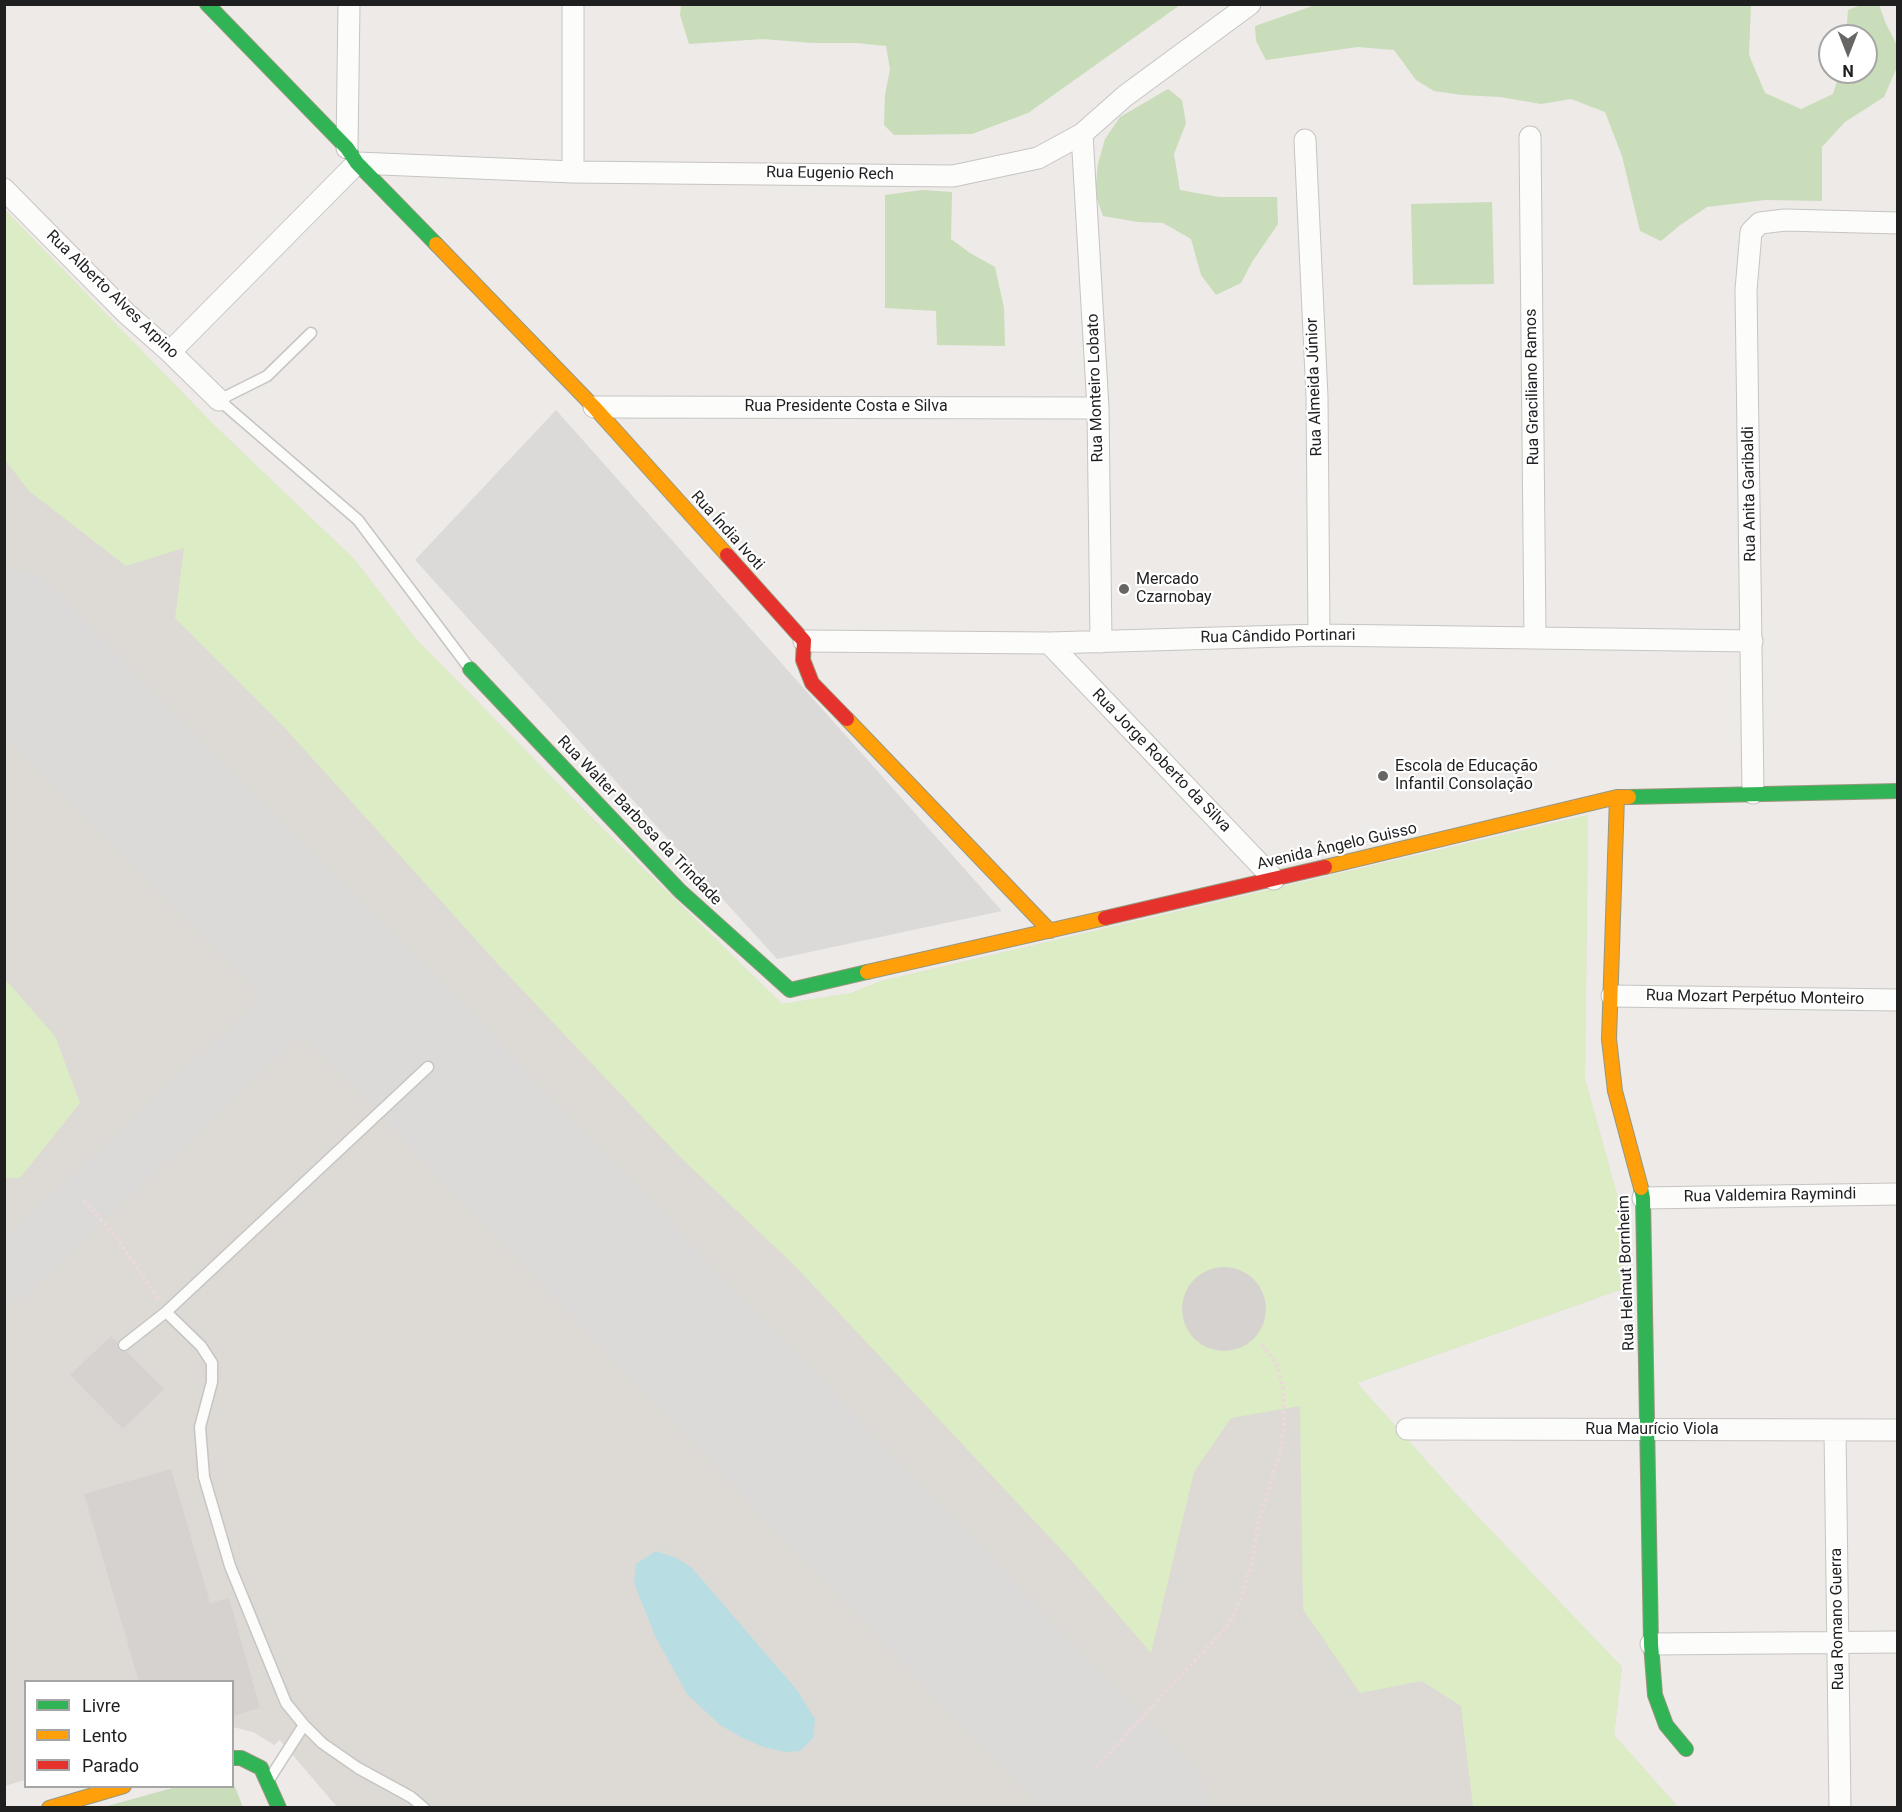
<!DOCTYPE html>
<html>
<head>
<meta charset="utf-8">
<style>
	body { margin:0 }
	#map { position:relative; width:1902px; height:1812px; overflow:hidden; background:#edeae7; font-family:Roboto,sans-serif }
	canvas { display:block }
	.frame { position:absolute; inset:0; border:6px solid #1f1f1f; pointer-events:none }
	.legend { position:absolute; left:24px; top:1680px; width:210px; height:108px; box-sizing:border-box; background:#fff; border:2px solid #a5a5a5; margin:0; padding:8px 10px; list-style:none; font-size:18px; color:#1f1f1f }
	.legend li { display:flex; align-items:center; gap:12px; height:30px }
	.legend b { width:30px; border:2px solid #a5a5a5 }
	.north { position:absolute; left:1818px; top:24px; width:60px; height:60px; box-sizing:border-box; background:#fff; border:2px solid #a5a5a5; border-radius:50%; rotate:180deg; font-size:16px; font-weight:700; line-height:24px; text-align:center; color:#1f1f1f }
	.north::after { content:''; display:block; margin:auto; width:21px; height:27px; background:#676665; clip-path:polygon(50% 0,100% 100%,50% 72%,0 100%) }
</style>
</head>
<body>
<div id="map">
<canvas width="1902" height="1812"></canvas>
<div class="frame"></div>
<ul class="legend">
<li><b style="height:8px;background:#30b455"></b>Livre</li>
<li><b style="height:8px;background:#ff9f0a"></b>Lento</li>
<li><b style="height:8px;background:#e5322d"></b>Parado</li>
</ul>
<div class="north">N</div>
</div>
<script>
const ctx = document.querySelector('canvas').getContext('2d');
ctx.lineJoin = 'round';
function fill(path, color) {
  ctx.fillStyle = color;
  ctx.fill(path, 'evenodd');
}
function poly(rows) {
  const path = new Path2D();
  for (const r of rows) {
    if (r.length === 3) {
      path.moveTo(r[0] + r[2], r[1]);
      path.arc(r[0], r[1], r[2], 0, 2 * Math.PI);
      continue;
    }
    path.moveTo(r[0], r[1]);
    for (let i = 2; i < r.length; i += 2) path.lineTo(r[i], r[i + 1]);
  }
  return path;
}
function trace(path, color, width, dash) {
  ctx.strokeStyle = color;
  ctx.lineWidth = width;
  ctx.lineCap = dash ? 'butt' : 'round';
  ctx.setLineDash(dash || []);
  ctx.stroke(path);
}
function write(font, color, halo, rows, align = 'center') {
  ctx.font = font + ' Roboto,sans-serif';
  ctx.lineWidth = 4.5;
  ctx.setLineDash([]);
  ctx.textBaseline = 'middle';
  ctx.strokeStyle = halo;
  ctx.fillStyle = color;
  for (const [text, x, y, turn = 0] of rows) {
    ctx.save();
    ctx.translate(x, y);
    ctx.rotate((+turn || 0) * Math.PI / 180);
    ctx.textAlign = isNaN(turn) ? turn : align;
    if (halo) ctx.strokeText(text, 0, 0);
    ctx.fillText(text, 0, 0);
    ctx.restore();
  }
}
const residential = poly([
	[556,410,1002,911,777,959,415,560]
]);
const airport = poly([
	[4,209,214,425,355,560,415,638,597,823,782,1004,851,993,881,981,1588,815,1585,1079,1621,1209,1625,1288,1357,1383,1457,1495,1622,1667,1614,1735,1678,1807,337,1807,280,1740,274,1745,253,1732,233,1727,232,1682,26,1682,25,1780,5,1786]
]);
const grass = poly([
	[4,209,214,425,355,560,415,638,597,823,782,1004,851,993,881,981,1588,815,1585,1079,1621,1209,1625,1288,1357,1383,1457,1495,1622,1667,1614,1735,1678,1807,1473,1807,1461,1706,1422,1681,1360,1693,1303,1609,1300,1406,1231,1418,1194,1472,1151,1653,1070,1559,795,1266,678,1155,496,962,284,727,175,618,184,548,126,566,29,491,5,460],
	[4,978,55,1036,80,1103,20,1178,5,1178]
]);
const forest = poly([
	[1318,4,1751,5,1749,55,1765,93,1801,109,1833,94,1840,72,1866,72,1866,36,1846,36,1848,10,1861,5,1879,5,1886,24,1897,45,1897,67,1884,97,1845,122,1822,147,1822,201,1765,200,1707,207,1679,226,1661,241,1640,231,1622,156,1605,112,1571,99,1541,104,1500,97,1462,95,1434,91,1416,80,1394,50,1358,47,1266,60,1256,41,1255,26],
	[681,5,681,4,1180,5,1028,113,972,134,894,135,884,125,885,95,890,69,886,46,856,43,812,43,763,39,689,44,680,15],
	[1168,89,1182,100,1186,123,1174,154,1180,190,1219,197,1277,197,1278,224,1252,262,1241,283,1216,295,1201,275,1191,239,1163,223,1138,222,1103,216,1095,193,1098,164,1105,139,1120,117],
	[922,190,952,192,951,239,970,253,995,267,1004,308,1005,346,937,345,936,311,885,308,885,195],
	[1492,202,1494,284,1413,285,1411,204],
	[233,1785,234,1785,243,1807,104,1807,176,1787,232,1786]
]);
const water = poly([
	[656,1551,676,1558,691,1567,797,1690,815,1719,813,1738,800,1751,786,1752,763,1747,741,1737,720,1725,687,1694,655,1636,634,1583,636,1564]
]);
const taxiway = poly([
	[272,911,288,947,291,961,290,989,278,1019],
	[4,1277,278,1019,300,1009,330,1005,346,1007,362,1012,383,1022]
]);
const runway = poly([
	[4,636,272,911,428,1067,1096,1767,1140,1808]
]);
const building = poly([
	[1224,1309,42],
	[111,1336,117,1342,119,1350,122,1352,127,1352,164,1389,123,1429,70,1375],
	[171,1469,210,1603,229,1598,260,1708,232,1716,232,1682,139,1682,84,1494]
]);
const path = poly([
	[84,1201,115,1235,159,1300],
	[1096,1767,1230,1623,1242,1596,1251,1566,1259,1521,1281,1448,1284,1424,1283,1388,1277,1365,1261,1343]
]);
const lane = poly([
	[311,333,267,376,219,400,358,520,470,669],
	[166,1312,201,1346,212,1363,212,1382,200,1427,204,1477,230,1566,286,1703,304,1725,322,1743,358,1768,411,1797,424,1808],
	[124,1345,166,1312,428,1067],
	[270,1778,304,1725]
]);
const street = poly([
	[1082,134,1098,408,1101,642],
	[1530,137,1535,637],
	[1305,140,1317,397,1319,635],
	[347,148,349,4],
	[573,172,573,4],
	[4,189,126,313,170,352,219,400],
	[170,352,357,163,573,172,953,176,1038,158,1082,134,1125,96,1250,4],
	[594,407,1098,408],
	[804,641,1049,643,1319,635,1752,641],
	[1049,643,1274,879],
	[1753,793,1746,290,1751,232,1760,223,1785,220,1898,223],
	[1612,996,1898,1000],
	[1643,1198,1898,1194],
	[1407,1429,1898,1430],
	[1835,1430,1840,1808],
	[1651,1644,1898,1642]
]);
const fast = poly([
	[207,4,347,148,357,163,436,244],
	[470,669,680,891,790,990,867,972],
	[1629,797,1898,791],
	[1641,1188,1643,1198,1651,1644,1655,1695,1666,1725,1686,1749],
	[232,1758,241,1758,261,1768,279,1808]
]);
const slow = poly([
	[436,244,594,407,727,555],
	[847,719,1050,931],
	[1617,797,1609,1039,1615,1091,1641,1188],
	[1325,867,1617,797,1629,797],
	[867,972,1105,918],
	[49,1808,124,1786]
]);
const jam = poly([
	[727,555,804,641,803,660,812,683,847,719],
	[1105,918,1325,867]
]);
const markers = [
	[1124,589,6,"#676665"],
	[1383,776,6,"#676665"]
];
const streetNames = [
	["Rua Eugenio Rech",830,174,1],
	["Rua Alberto Alves Arpino",112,295,44],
	["Rua Almeida Júnior",1315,387,-92],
	["Rua Graciliano Ramos",1533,387,-91],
	["Rua Monteiro Lobato",1096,388,-92],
	["Rua Presidente Costa e Silva",846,407],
	["Rua Anita Garibaldi",1750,494,-91],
	["Rua Índia Ivoti",727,531,48],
	["Rua Cândido Portinari",1278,637,-1],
	["Rua Jorge Roberto da Silva",1161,761,46],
	["Rua Walter Barbosa da Trindade",639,821,46],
	["Avenida Ângelo Guisso",1337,847,-13],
	["Rua Mozart Perpétuo Monteiro",1755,998,1],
	["Rua Valdemira Raymindi",1770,1196,-1],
	["Rua Helmut Bornheim",1627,1273,-92],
	["Rua Maurício Viola",1652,1430],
	["Rua Romano Guerra",1838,1619,-91]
];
const poiNames = [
	["Mercado",1136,580],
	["Czarnobay",1136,598],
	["Escola de Educação",1395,767],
	["Infantil Consolação",1395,785]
];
fill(residential, '#dcdad9');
fill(airport, '#dddad6');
fill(grass, '#dcecc4');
fill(forest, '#c9ddba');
fill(water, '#b8dde3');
trace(taxiway, '#dcdad8', 54);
trace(runway, '#dcdad8', 136);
fill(building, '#d5d2d0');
trace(lane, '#c6c5c3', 13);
trace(street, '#c6c5c3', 23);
trace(fast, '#98977e', 16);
trace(slow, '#98977e', 16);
trace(jam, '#98977e', 16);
trace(path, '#ebd9d9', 4, [3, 3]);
trace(lane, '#fcfcfb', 10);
trace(street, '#fcfcfb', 21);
trace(fast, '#30b455', 14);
trace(slow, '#ff9f0a', 14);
trace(jam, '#e5322d', 14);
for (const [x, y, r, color] of markers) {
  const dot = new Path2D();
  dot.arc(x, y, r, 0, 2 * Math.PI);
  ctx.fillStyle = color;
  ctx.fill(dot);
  trace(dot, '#fff', 2);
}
write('16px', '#1f1f1f', '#fff', streetNames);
write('16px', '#1f1f1f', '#fff', poiNames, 'left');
</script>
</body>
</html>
